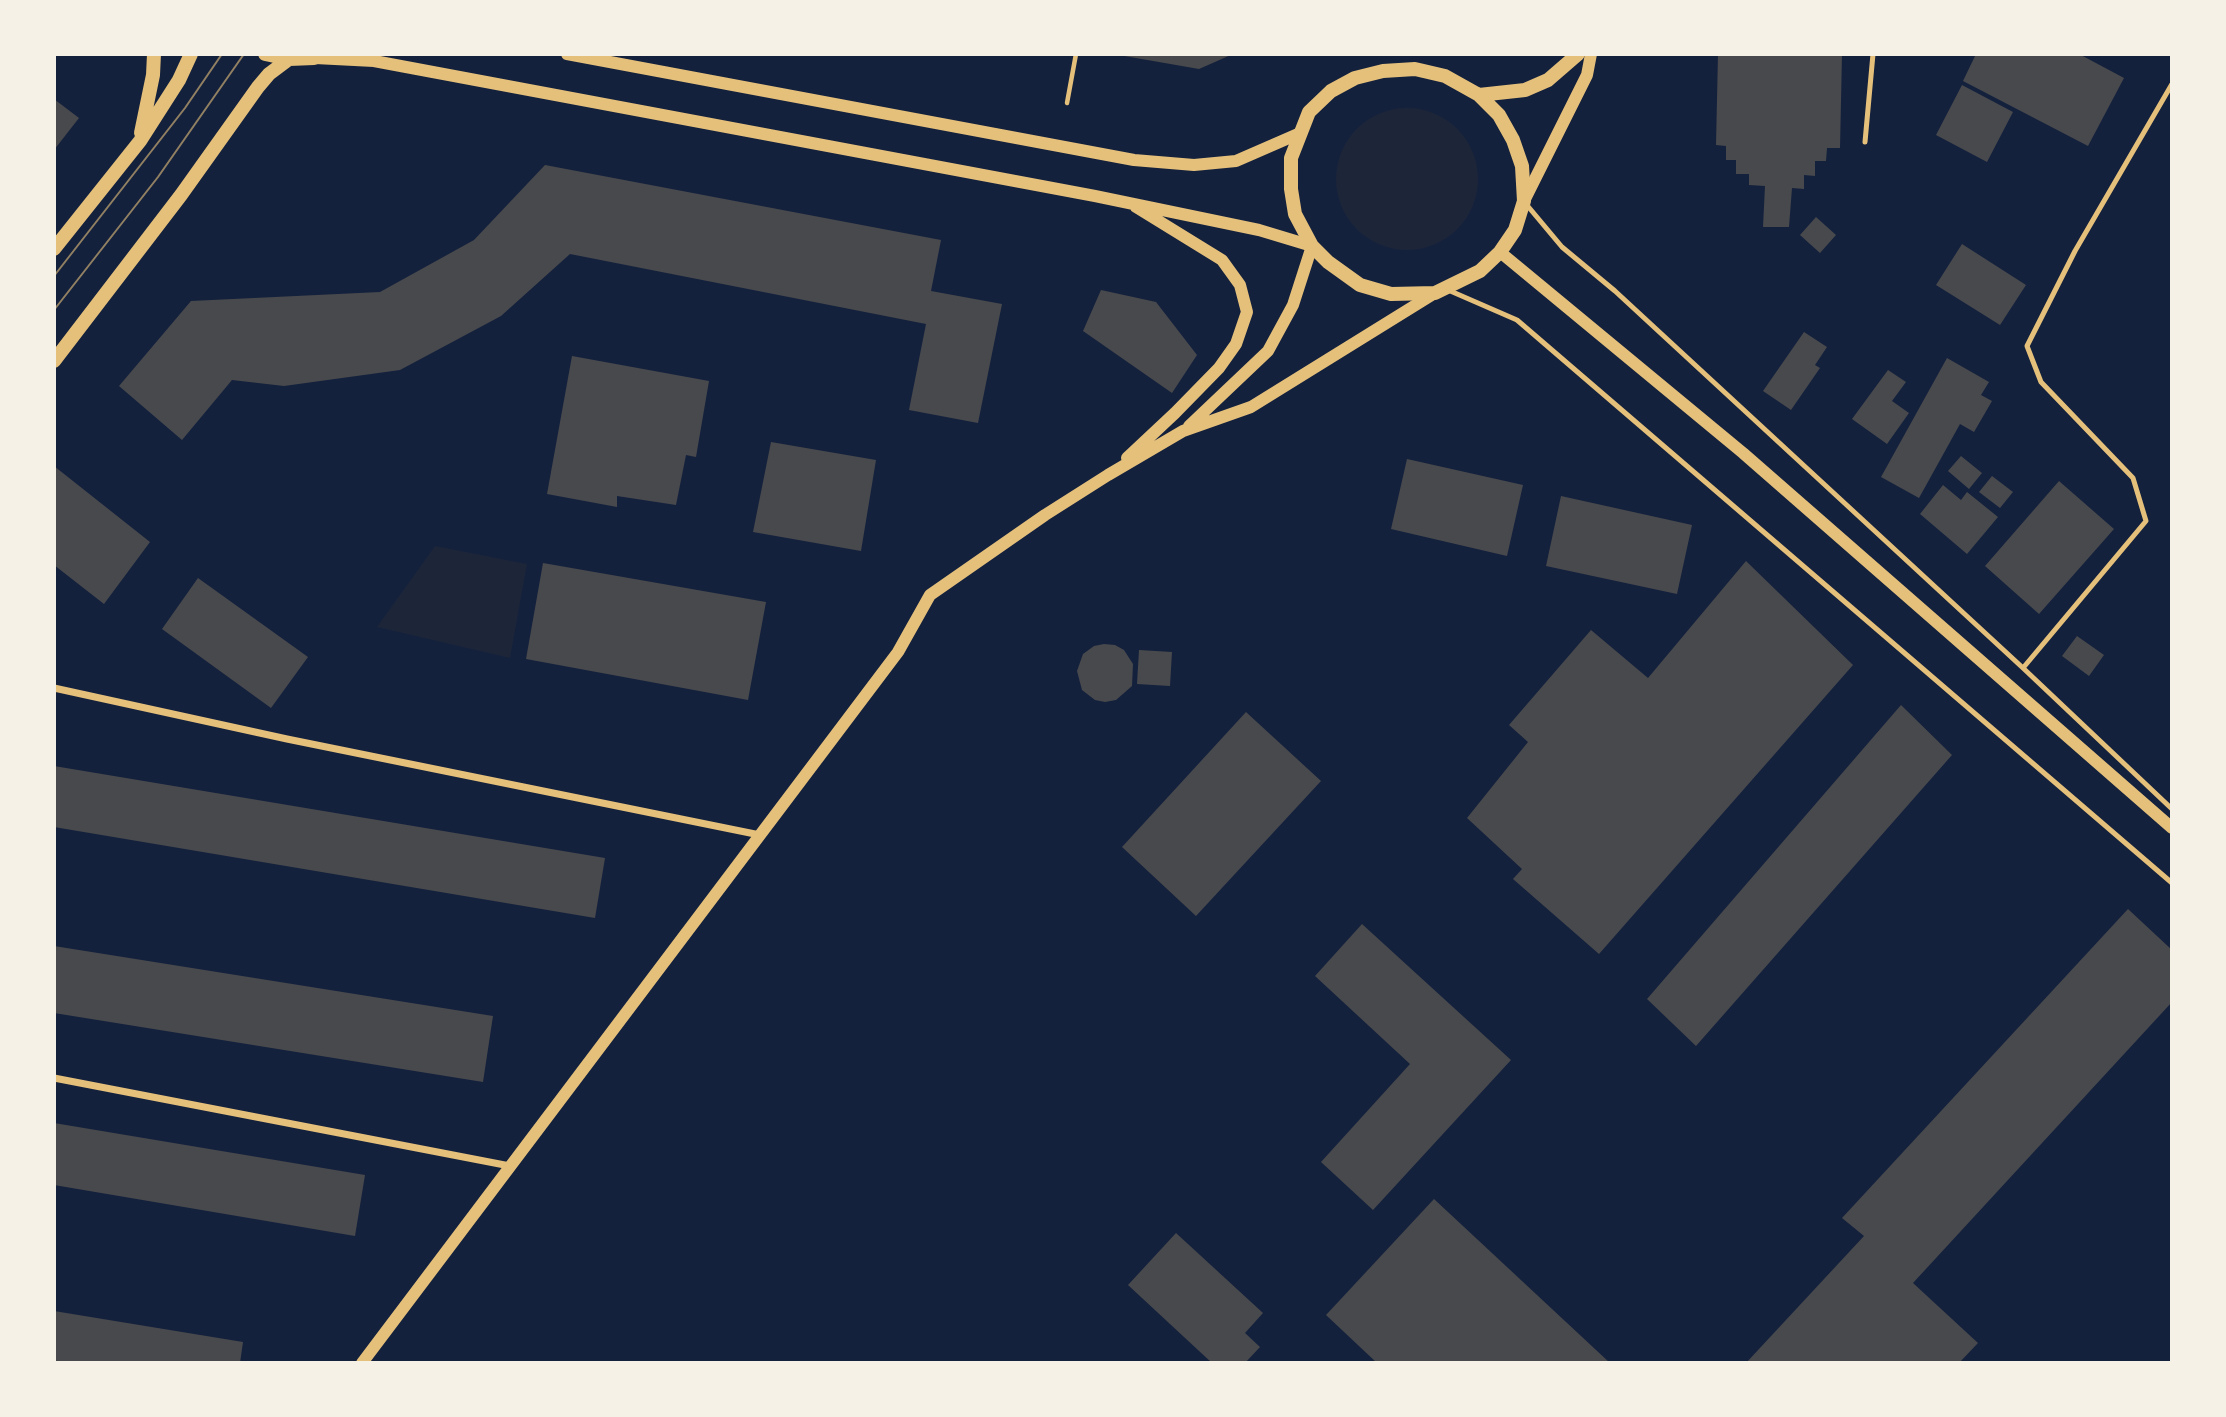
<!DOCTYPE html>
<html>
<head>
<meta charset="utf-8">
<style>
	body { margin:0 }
	#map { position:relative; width:2226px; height:1417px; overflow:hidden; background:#14213d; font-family:Helvetica,sans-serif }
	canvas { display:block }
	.frame { position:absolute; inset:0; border:56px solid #f6f1e7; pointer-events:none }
</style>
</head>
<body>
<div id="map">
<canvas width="2226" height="1417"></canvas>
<div class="frame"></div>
</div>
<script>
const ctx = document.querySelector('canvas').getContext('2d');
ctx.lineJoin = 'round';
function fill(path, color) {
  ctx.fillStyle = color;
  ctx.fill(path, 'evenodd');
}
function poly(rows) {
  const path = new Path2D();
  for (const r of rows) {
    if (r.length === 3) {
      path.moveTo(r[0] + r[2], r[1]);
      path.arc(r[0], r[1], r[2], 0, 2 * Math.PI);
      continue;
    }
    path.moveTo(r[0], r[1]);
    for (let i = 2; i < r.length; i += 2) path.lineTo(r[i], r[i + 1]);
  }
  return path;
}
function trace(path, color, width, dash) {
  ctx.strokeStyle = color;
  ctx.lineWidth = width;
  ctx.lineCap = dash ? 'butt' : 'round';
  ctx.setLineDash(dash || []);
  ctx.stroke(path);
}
const green = poly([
	[1407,179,71],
	[435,546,527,564,510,658,377,627]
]);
const building = poly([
	[1113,54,1233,54,1199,69],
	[1718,54,1842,54,1840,148,1827,148,1826,161,1815,161,1815,176,1804,175,1804,189,1792,188,1789,227,1763,227,1765,186,1749,185,1749,174,1736,174,1736,160,1726,160,1726,146,1716,145],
	[1976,54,2079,54,2124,78,2088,146,1963,81],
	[1962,85,2013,112,1987,162,1936,135],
	[54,99,79,118,54,150],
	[545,165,941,240,931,291,1002,304,978,423,909,410,926,324,570,254,501,316,400,370,284,386,232,380,182,440,119,386,191,301,380,292,474,240],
	[1816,217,1836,235,1820,253,1800,235],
	[1962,244,2026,285,2000,325,1936,285],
	[1101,290,1156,302,1197,355,1172,393,1083,331],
	[1804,332,1827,347,1815,365,1820,368,1791,410,1763,391],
	[572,356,709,381,696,457,686,455,676,505,617,496,617,507,547,494],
	[1947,358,1989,382,1981,395,1992,401,1974,432,1960,424,1919,498,1881,477],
	[1888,370,1906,382,1892,401,1909,413,1887,444,1852,419],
	[771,442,876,460,861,551,753,532],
	[1961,456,1982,473,1969,489,1948,471],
	[1407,459,1523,485,1507,556,1391,529],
	[54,466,150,542,104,604,54,565],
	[1992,476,2013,492,2000,508,1979,492],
	[2059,481,2114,529,2039,614,1985,566],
	[1943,485,1961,500,1967,492,1998,517,1967,554,1920,514],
	[1561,496,1692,525,1677,594,1546,566],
	[1746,561,1853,665,1599,954,1513,879,1522,869,1467,818,1528,742,1509,725,1591,630,1648,678],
	[543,563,766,602,748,700,526,659],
	[198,578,308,657,271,708,162,629],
	[2077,636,2104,655,2089,676,2062,656],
	[1104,644,1115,645,1124,650,1133,664,1132,686,1116,700,1105,702,1095,700,1082,690,1077,671,1083,654,1094,646],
	[1139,650,1172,652,1170,686,1137,684],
	[1901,705,1952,755,1696,1046,1647,999],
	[1246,712,1321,781,1196,916,1122,847],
	[54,766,605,858,595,918,54,827],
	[2128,909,2172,950,2172,1002,1913,1283,1978,1343,1959,1363,1746,1363,1864,1236,1842,1218],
	[1362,924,1511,1060,1373,1210,1321,1162,1410,1064,1315,976],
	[54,946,493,1016,483,1082,54,1013],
	[54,1123,365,1175,355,1236,54,1185],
	[1434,1199,1610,1363,1377,1363,1326,1315],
	[1176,1233,1263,1313,1245,1333,1260,1347,1245,1363,1212,1363,1128,1285],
	[54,1311,243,1342,240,1363,54,1363]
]);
const path = poly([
	[1067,103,1076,54]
]);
const service = poly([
	[1865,142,1873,54],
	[1526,204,1562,247,1615,291,2023,668,2172,809],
	[1448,290,1517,320,2172,883],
	[2023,668,2146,521,2133,478,2041,382,2027,346,2075,251,2172,84]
]);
const minor = poly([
	[54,688,287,739,760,835],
	[54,1078,510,1166]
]);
const tertiary = poly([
	[567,54,1134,160,1194,165,1236,161,1298,134],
	[315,58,374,61,1095,196,1259,230,1312,246,1293,305,1268,351,1189,426],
	[1524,201,1587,75,1591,54],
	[1500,252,1743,453,2172,828],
	[1127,458,1175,413,1219,368,1236,344,1247,312,1240,285,1222,260,1136,207],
	[362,1363,898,652,930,595,1045,515,1108,475,1183,431,1251,407,1435,293]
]);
const secondary = poly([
	[265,54,289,59,314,58,325,54],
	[1415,69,1445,76,1479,95,1499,115,1513,140,1522,166,1524,201,1515,230,1500,252,1480,271,1435,293,1391,294,1360,285,1328,262,1312,246,1295,214,1291,189,1291,158,1309,112,1331,91,1355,78,1383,71,1415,69],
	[1479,95,1525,90,1548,80,1578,54],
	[141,133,153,75,154,54],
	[54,249,140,141,179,80,191,54],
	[54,361,181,195,258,87,269,74,289,59]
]);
const tram = poly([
	[54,276,185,108,222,54],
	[54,310,158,177,244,54]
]);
fill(green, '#1d2539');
fill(building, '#48494c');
trace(path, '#e5c07b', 4.5);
trace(service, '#e5c07b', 5);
trace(minor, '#e5c07b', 7);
trace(tertiary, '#e5c07b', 12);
trace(secondary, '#e5c07b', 14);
trace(tram, '#918062', 2);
</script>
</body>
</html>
